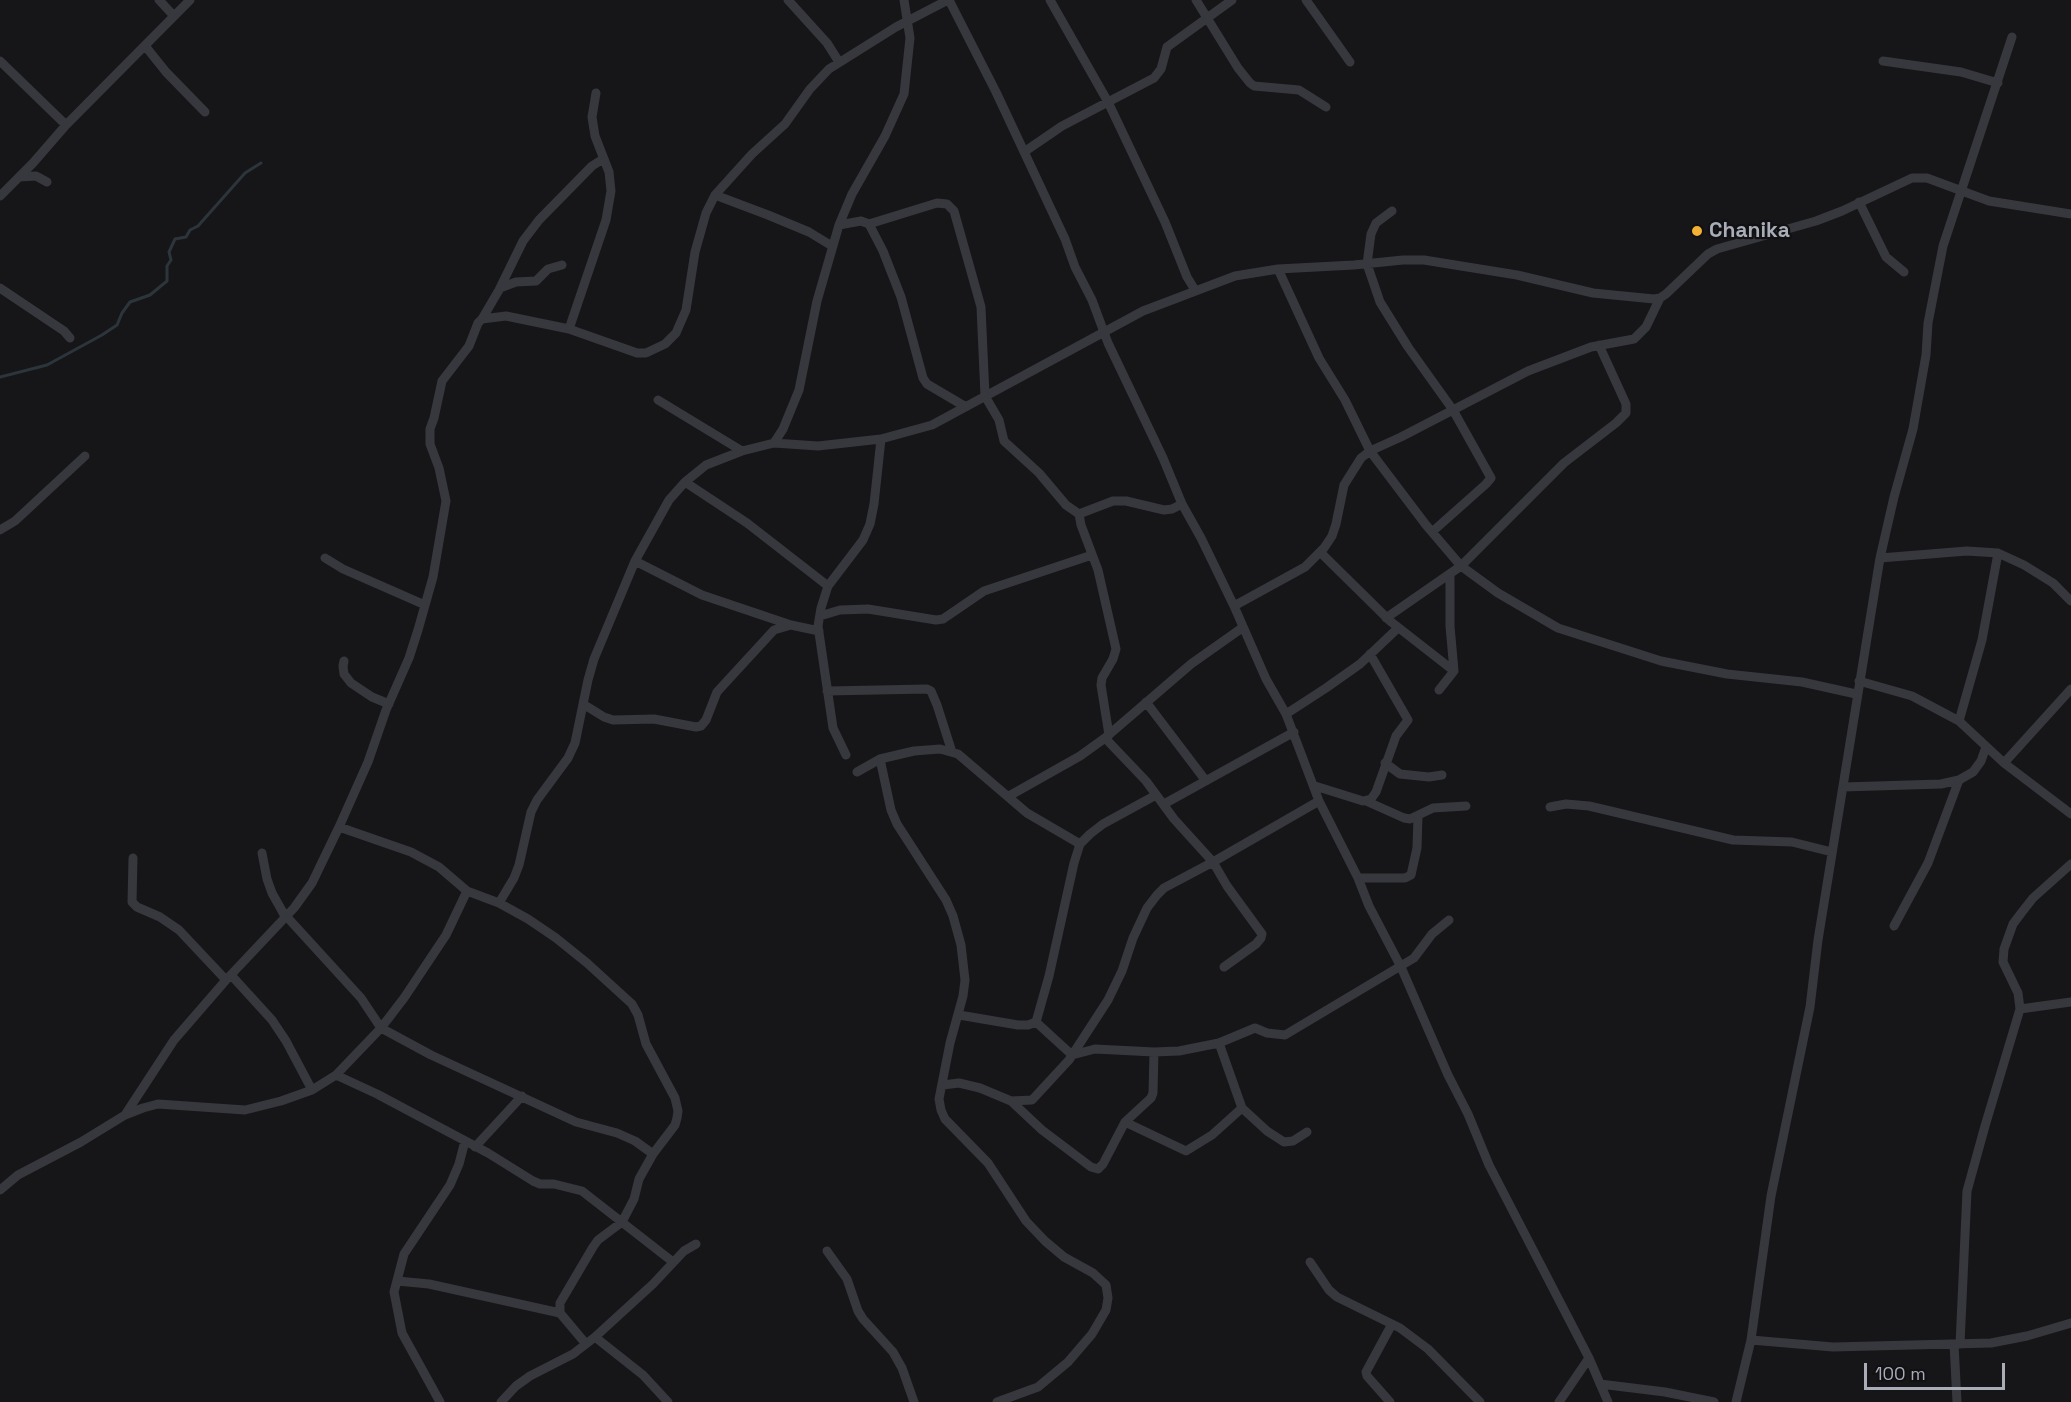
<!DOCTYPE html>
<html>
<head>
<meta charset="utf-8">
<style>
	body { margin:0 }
	#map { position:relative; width:2071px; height:1402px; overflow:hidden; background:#161618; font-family:"Space Grotesk",sans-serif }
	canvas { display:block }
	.scale { position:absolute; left:1864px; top:1363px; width:141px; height:27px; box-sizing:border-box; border:3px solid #a8adb8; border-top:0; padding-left:8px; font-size:18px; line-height:21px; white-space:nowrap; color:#a8adb8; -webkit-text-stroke:4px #111113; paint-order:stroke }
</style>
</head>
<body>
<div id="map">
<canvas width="2071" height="1402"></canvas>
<div class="scale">100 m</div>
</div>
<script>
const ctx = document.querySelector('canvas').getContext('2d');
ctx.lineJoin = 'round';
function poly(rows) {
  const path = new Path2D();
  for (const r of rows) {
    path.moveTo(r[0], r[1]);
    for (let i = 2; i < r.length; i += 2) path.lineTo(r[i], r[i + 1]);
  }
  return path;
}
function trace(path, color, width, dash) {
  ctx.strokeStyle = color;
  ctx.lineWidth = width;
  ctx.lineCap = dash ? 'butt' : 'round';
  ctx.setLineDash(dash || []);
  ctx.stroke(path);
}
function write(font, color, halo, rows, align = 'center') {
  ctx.font = font + ' "Space Grotesk",sans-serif';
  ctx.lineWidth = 4.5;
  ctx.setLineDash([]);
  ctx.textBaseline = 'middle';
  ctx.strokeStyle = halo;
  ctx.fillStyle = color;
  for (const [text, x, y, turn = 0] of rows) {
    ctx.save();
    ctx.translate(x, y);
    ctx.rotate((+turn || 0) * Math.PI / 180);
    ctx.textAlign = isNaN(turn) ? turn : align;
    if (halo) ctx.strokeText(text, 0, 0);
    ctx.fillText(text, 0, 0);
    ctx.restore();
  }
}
const stream = poly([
	[0,377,47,365,102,335,117,325,122,313,130,302,150,295,167,281,167,266,171,260,169,252,175,239,186,237,190,230,198,226,245,173,261,163]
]);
const street = poly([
	[159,0,174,16],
	[788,0,827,43,839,62],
	[949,0,996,92,1065,239,1075,267,1092,300,1108,343,1163,458,1182,504,1201,538,1234,606,1266,679,1286,714,1319,801,1358,878,1369,906,1401,967,1448,1075,1468,1114,1489,1165,1589,1358,1608,1402],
	[1050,0,1108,102,1165,222,1187,277,1195,290],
	[1196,0,1238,68,1250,83,1254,86,1299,90,1326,107],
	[1306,0,1350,62],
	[146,47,166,72,205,112],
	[0,61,66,125],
	[1883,61,1961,72,1998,83],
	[1024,152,1062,126,1154,78,1161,69,1167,47,1232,0],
	[19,177,36,176,47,182],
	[715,195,768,215,809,232,832,246],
	[0,196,33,163,66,125,190,0],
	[1859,202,1886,257,1904,272],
	[1392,211,1376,223,1371,234,1367,264,1380,302,1408,347,1453,410,1491,478,1486,484,1432,532],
	[869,224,937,203,947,204,954,211,981,307,985,396,999,420,1004,441,1039,473,1066,505,1079,514,1113,501,1126,501,1164,510,1172,509,1182,504],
	[839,225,861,221,869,224,883,251,901,297,923,378,927,384,966,407],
	[1278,269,1319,358,1345,400,1370,451,1426,525,1461,566,1498,593,1558,628,1661,661,1727,674,1802,682,1856,694],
	[0,288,64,331,70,338],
	[500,288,516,282,536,281,548,269,562,265],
	[482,319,499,290,523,241,539,220,592,166,603,159],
	[569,329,606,220,611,191,609,172,595,136,592,117,596,93],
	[658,400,742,451],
	[774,443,783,429,799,390,817,301,839,225,852,194,885,136,904,94,910,38,904,0],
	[685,482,747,523,828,586],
	[1079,514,1081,525,1098,570,1116,649,1113,659,1102,678,1101,685,1109,735],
	[0,530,15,521,85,456],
	[1320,552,1390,621,1454,671],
	[325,558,343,569,425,605],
	[1880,558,1967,551,1998,553,2024,565,2053,583,2071,601],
	[635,561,702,595,791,625],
	[1234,606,1305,567,1324,548,1332,536,1336,524,1344,485,1361,458,1370,451,1401,437,1528,371,1591,347,1634,339,1646,327,1660,298],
	[820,616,840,610,868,609,936,620,943,619,984,591,1092,555],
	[1386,618,1461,566,1564,463,1616,423,1626,413,1626,404,1599,345],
	[344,661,343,666,344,674,351,683,372,697,389,704],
	[1859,681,1912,696,1959,721,2004,763,2071,814],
	[1439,690,1454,671,1450,626,1450,574],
	[827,691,927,689,931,691,937,705,952,752],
	[1146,702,1206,781],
	[583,704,604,717,613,720,654,719,696,727,701,726,706,720,717,692,774,630,791,625,819,631],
	[1286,714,1326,688,1360,664,1398,628],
	[1959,721,1982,640,1998,553],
	[1105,738,1146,781,1174,819,1213,862,1227,886,1262,934,1261,938,1256,944,1224,967],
	[846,755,833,728,818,626,821,608,828,586,863,540,870,524,874,504,881,439],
	[880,759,891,810,897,824,946,900,953,916,961,945,965,980,963,996,950,1043,939,1099,941,1110,945,1119,988,1163,1026,1221,1045,1241,1064,1257,1093,1273,1106,1285,1108,1298,1106,1310,1092,1334,1068,1362,1038,1387,997,1402],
	[1385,763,1400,774,1429,777,1442,775],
	[2004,763,2071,689],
	[857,772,880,759,914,751,940,749,958,754,1027,813,1080,844],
	[1315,786,1363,801,1371,799,1376,792,1396,736,1408,720,1370,654],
	[1843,787,1941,784,1959,780,1973,772,1981,761,1986,747],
	[1009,796,1080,756,1105,738,1191,664,1242,628],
	[1366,801,1404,818,1410,819,1433,808,1466,806],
	[1164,804,1294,732],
	[1550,807,1566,804,1589,806,1733,840,1792,842,1832,852],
	[339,827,411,852,439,867,467,891,499,903,528,919,556,938,587,963,632,1004,638,1015,646,1044,675,1098,678,1111,677,1118,675,1125,653,1154,639,1179,634,1199,622,1222,598,1240,593,1247,560,1303,560,1313,586,1344],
	[262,853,267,879,272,893,286,918],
	[133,858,132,902,137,907,160,917,179,930,226,980],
	[1358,878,1405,878,1411,875,1417,848,1418,816],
	[499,903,514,878,519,865,531,812,537,800,568,758,575,743,588,680,594,659,635,561,669,500,685,482,706,465,742,451,774,443,818,446,881,439,932,425,1143,311,1235,276,1278,269,1354,265,1403,260,1424,260,1517,275,1593,293,1654,299,1660,298,1666,294,1708,254,1717,249,1816,221,1842,211,1912,178,1927,178,1989,201,2071,214],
	[287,917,361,998,381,1028,431,1055,576,1122,617,1133,635,1141,653,1154],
	[1894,926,1928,863,1959,780],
	[231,975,272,1020,286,1041,312,1090],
	[2020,1009,2071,1002],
	[959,1015,1018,1025,1028,1025,1036,1022,1049,976,1074,863,1080,844,1090,834,1103,824,1156,795],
	[1036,1022,1072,1055,1095,1049,1154,1052,1179,1051,1219,1043,1255,1028,1267,1033,1285,1035,1409,961,1414,958,1432,934,1449,920],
	[1219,1043,1242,1108,1267,1131,1284,1142,1293,1141,1307,1132],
	[336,1075,377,1094,488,1153,533,1181,540,1184,554,1184,582,1191,673,1262],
	[943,1085,959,1083,980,1088,1011,1101,1032,1100,1069,1060,1108,1000,1122,971,1133,938,1147,908,1157,895,1164,888,1213,862,1319,801],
	[1011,1101,1042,1130,1091,1167,1098,1169,1103,1164,1125,1122,1151,1098,1153,1093,1154,1052],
	[125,1115,174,1040,226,980,294,908,312,883,339,827,368,762,386,710,409,658,418,630,433,577,446,501,439,468,430,444,430,429,434,418,442,381,469,346,478,323,482,319,506,316,569,329,637,353,646,353,665,344,676,333,686,310,695,252,706,213,715,195,752,154,785,124,810,89,829,69,896,27,948,0],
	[1125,1122,1186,1151,1212,1135,1242,1108],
	[475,1147,522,1096],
	[0,1190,18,1175,81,1142,125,1115,143,1108,158,1104,245,1110,281,1101,312,1090,336,1075,381,1028,404,998,446,935,467,891],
	[827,1251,847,1279,858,1311,863,1319,893,1352,902,1368,914,1402],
	[1310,1262,1329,1290,1337,1297,1400,1328,1428,1349,1480,1402],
	[397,1281,429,1284,560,1313],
	[595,1337,643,1375,668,1402],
	[1751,1340,1833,1347,1991,1343,2027,1336,2071,1323],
	[1954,1344,1957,1402],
	[1960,1344,1967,1191,1985,1126,2020,1009,2018,993,2003,962,2004,949,2013,924,2022,912,2033,898,2071,864],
	[1600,1384,1665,1392,1714,1402],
	[440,1402,402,1333,394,1292,404,1254,450,1185,459,1164,465,1141],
	[501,1402,516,1386,530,1376,573,1354,595,1337,653,1284,684,1251,696,1244],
	[1390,1402,1367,1376,1366,1372,1392,1324],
	[1559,1402,1589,1358],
	[1736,1402,1751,1340,1771,1196,1810,1007,1818,940,1880,558,1894,497,1913,429,1926,355,1928,323,1943,246,2012,37]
]);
const markers = [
	[1697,231,6,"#f2b134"]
];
const poiNames = [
	["Chanika",1709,231]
];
trace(stream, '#2c353c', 3);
trace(street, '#37383d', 9);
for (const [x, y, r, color] of markers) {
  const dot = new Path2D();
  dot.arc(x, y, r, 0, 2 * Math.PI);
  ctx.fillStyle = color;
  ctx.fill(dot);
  trace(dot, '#111113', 2);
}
write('bold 21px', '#a8adb8', '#111113', poiNames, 'left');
</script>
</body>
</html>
